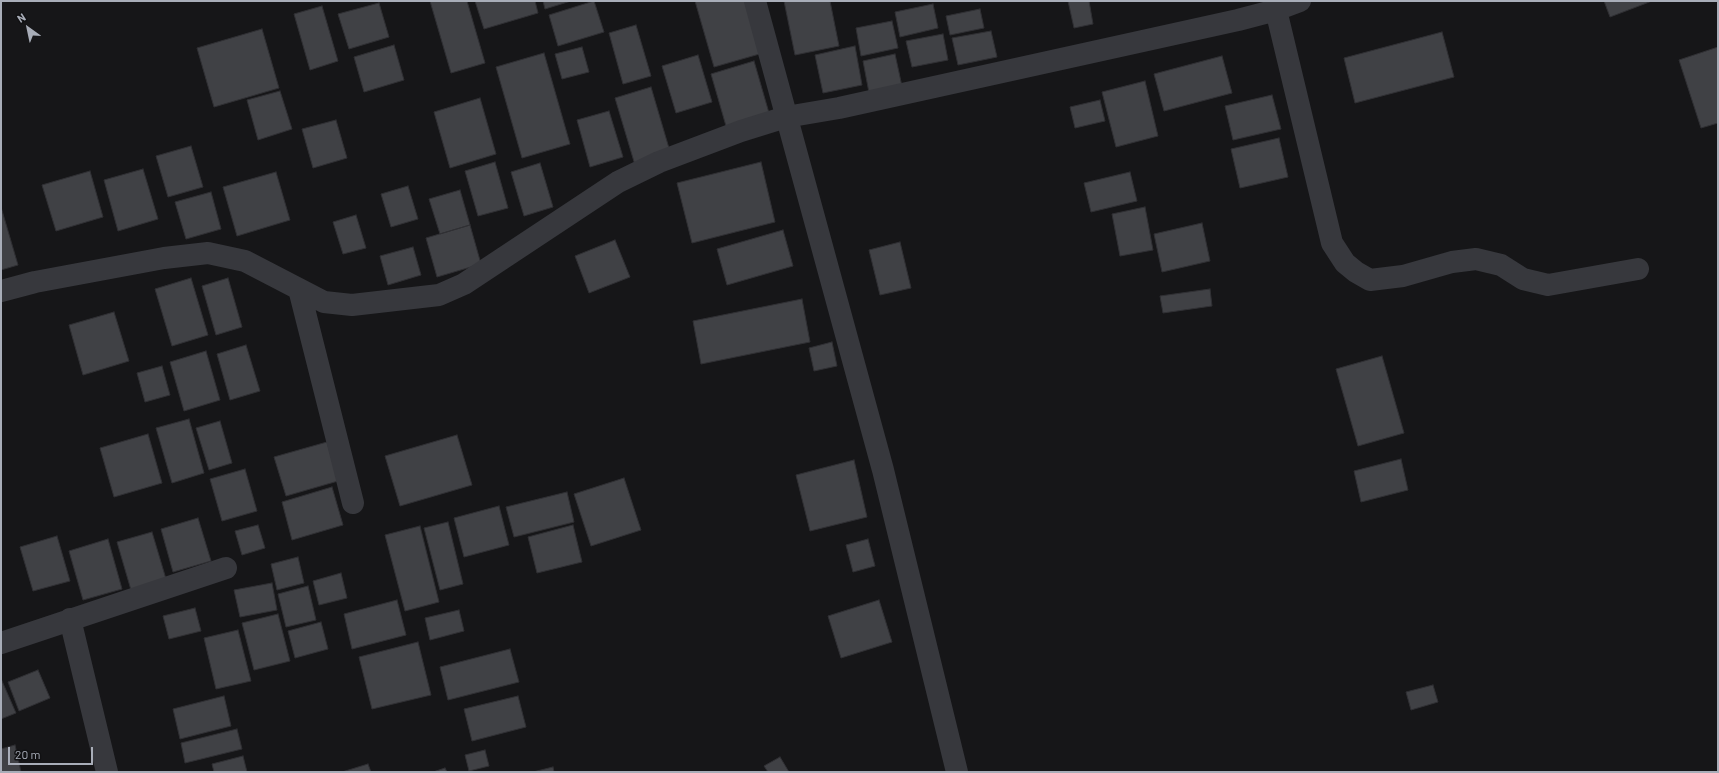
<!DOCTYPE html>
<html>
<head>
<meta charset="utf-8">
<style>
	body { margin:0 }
	#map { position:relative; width:1719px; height:773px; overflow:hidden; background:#161618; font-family:Barlow,sans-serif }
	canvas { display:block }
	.frame { position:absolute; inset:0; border:2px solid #a8adb8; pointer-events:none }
	.north { position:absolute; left:8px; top:8px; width:40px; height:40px; -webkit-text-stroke:3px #111113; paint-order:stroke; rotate:327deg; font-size:11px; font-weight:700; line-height:16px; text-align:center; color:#a8adb8 }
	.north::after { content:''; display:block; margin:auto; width:14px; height:18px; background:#a8adb8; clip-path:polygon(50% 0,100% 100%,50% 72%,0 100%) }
	.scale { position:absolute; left:8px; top:747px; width:85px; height:18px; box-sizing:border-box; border:2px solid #a8adb8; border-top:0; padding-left:5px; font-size:12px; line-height:14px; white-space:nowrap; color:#a8adb8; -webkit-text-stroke:3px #111113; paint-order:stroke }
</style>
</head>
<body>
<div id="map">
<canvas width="1719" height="773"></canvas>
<div class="frame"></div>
<div class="north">N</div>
<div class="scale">20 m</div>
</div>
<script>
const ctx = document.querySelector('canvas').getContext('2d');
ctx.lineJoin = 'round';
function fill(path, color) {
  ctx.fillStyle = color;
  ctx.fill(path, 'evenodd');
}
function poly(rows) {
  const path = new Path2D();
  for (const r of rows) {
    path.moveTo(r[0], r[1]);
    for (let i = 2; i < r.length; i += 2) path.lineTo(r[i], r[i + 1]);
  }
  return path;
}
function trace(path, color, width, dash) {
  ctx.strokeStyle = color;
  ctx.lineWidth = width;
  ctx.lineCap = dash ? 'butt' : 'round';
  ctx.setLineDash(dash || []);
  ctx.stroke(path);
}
const building = poly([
	[430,1,467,1,485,63,451,73,430,1],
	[475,1,535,1,538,13,484,29,475,1],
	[543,1,571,1,545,9,543,1],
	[594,1,604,32,558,46,549,15,594,1],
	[695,1,748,1,763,53,714,67,695,1],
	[784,1,830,1,839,46,795,55,784,1],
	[1068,1,1089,1,1093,24,1074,28,1068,1],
	[1604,1,1652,1,1610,17,1604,1],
	[379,3,389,37,349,49,338,14,379,3],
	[933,4,938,28,900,37,895,12,933,4],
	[322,6,338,61,310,70,294,14,322,6],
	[980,9,984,28,950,35,946,16,980,9],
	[892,21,898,48,861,56,856,28,892,21],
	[636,25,651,76,623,84,609,33,636,25],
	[262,29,279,88,214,107,197,48,262,29],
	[991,31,997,57,958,65,952,38,991,31],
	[1442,32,1454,77,1355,103,1344,58,1442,32],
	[943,34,948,60,912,67,906,41,943,34],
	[394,45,404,80,364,92,354,57,394,45],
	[855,46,862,85,823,93,815,55,855,46],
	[582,47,589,72,562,79,555,54,582,47],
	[1718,47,1718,123,1701,128,1679,60,1718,47],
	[544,53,570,144,522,158,496,67,544,53],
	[895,54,903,91,870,98,863,61,895,54],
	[698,55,712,102,676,113,662,66,698,55],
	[1222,56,1232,93,1164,111,1154,74,1222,56],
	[754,61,769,113,726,126,711,74,754,61],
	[1145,81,1158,136,1116,147,1102,92,1145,81],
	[651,87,671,155,635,165,615,98,651,87],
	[280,91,292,129,258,140,247,100,280,91],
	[1272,95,1281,129,1233,140,1225,106,1272,95],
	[480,98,496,154,450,168,434,112,480,98],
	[1100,100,1105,121,1075,128,1070,107,1100,100],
	[609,111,623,157,590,167,577,120,609,111],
	[336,120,347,158,313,168,302,129,336,120],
	[1279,138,1288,177,1240,188,1231,149,1279,138],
	[191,146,203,187,168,197,156,156,191,146],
	[495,162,508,208,478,216,465,171,495,162],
	[761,162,775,222,692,243,677,183,761,162],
	[540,163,553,207,524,216,511,172,540,163],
	[143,169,158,219,118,231,104,180,143,169],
	[90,171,103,217,56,231,42,185,90,171],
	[276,172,290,220,237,236,223,187,276,172],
	[1130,172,1137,201,1091,212,1084,183,1130,172],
	[408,186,418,219,391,227,381,194,408,186],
	[460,190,470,225,440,234,429,199,460,190],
	[211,192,221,229,186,239,175,202,211,192],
	[1,207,18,265,1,270,1,207],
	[1145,207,1153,250,1120,256,1112,214,1145,207],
	[356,215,366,248,343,254,333,222,356,215],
	[1202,223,1210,261,1162,272,1154,234,1202,223],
	[470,225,481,264,437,277,426,238,470,225],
	[783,230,793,266,727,285,717,249,783,230],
	[615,240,630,277,589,293,575,256,615,240],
	[900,242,911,288,880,295,869,250,900,242],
	[413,247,421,275,388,285,380,256,413,247],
	[191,278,208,335,172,346,155,289,191,278],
	[228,278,242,327,216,335,202,286,228,278],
	[1210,289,1212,306,1163,313,1160,296,1210,289],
	[802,299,810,342,701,364,693,321,802,299],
	[114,312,129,361,83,375,69,325,114,312],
	[832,342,837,366,814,371,809,348,832,342],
	[246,345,260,391,230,400,217,354,246,345],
	[206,351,220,400,184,411,170,362,206,351],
	[1382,356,1404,433,1358,446,1336,369,1382,356],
	[162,366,170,395,145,402,137,373,162,366],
	[189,419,204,473,172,483,156,428,189,419],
	[220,421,232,463,209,470,196,428,220,421],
	[148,434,162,483,114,497,100,448,148,434],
	[457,435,472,485,400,506,385,456,457,435],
	[327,442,338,481,286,496,274,457,327,442],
	[1401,459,1408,490,1361,502,1354,471,1401,459],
	[854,460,867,517,810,531,796,475,854,460],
	[245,469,257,511,222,521,210,479,245,469],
	[624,478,641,530,591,546,574,494,624,478],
	[332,487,343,525,292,540,282,502,332,487],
	[567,492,574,522,514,537,506,507,567,492],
	[499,506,509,545,464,557,454,518,499,506],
	[198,518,211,561,173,572,161,529,198,518],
	[448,522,463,584,440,590,424,528,448,522],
	[258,525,265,548,242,555,235,531,258,525],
	[573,525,582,562,537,573,528,537,573,525],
	[420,526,439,602,405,611,385,535,420,526],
	[152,532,166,579,131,590,117,542,152,532],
	[57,536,70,581,33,591,20,547,57,536],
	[108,539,122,589,83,600,69,551,108,539],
	[868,539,875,566,853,572,846,545,868,539],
	[298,557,304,583,277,590,271,564,298,557],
	[341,573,347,598,319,605,313,581,341,573],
	[272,583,277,610,240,617,234,590,272,583],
	[308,586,316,620,286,627,278,594,308,586],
	[397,600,406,635,352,649,344,614,397,600],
	[879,600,892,642,841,658,828,616,879,600],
	[195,608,201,631,169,639,163,616,195,608],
	[459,610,464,631,430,640,425,618,459,610],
	[278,614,290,661,254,670,242,623,278,614],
	[321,622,328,649,295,658,288,631,321,622],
	[238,630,251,681,216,689,204,638,238,630],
	[418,642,431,695,372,709,359,657,418,642],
	[510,649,519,682,448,700,440,667,510,649],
	[38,670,50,698,19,711,8,682,38,670],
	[2,681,16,713,1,719,1,682,2,681],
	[1433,685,1438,702,1411,710,1406,692,1433,685],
	[224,696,231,726,180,739,173,709,224,696],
	[518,696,526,727,472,741,464,709,518,696],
	[237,729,242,749,185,763,181,743,237,729],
	[15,745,21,772,1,772,1,749,15,745],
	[485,750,489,766,469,771,465,755,485,750],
	[243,756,247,772,214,772,212,764,243,756],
	[780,757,789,772,768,772,764,766,780,757],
	[368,764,371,772,342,772,368,764],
	[553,767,554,772,533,772,553,767],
	[445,768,447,772,433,772,445,768]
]);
const street = poly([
	[755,1,883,470,957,772],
	[1276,10,1332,243,1345,263,1356,272,1370,280,1403,276,1452,262,1476,259,1501,265,1523,279,1548,285,1638,269],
	[299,289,353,503],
	[1,291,35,282,164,258,208,253,245,261,324,302,352,305,439,295,464,284,618,182,659,162,741,131,786,117,839,108,1238,20,1276,10,1300,1],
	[70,619,107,772],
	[1,643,226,568]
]);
fill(building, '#404145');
trace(building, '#303034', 1);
trace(street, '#37383d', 22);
</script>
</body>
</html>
